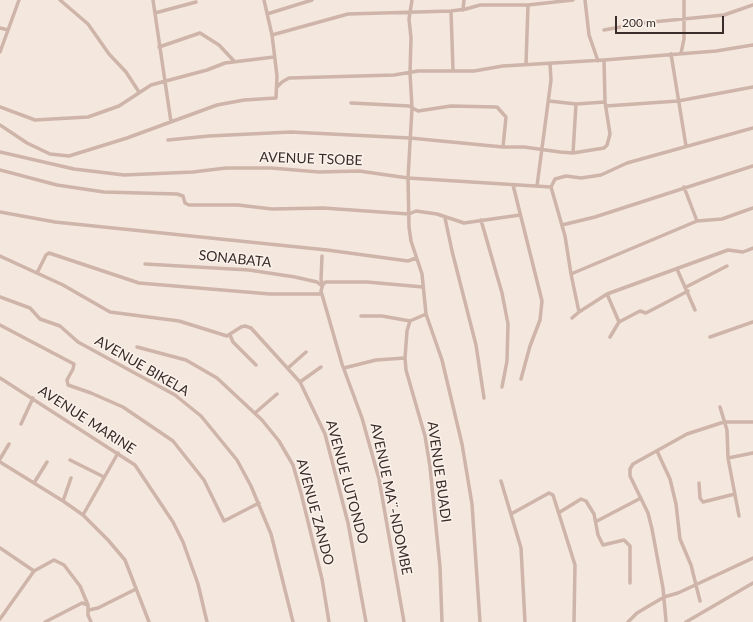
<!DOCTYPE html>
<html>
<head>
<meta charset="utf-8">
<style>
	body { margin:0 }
	#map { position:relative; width:753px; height:622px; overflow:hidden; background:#f4e7de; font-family:Lato,sans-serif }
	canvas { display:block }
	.scale { position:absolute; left:615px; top:16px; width:109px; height:18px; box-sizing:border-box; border:2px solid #3a2c29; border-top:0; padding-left:5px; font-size:12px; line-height:14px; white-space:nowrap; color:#3a2c29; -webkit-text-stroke:3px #fbf2eb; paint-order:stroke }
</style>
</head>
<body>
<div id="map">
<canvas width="753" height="622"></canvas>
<div class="scale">200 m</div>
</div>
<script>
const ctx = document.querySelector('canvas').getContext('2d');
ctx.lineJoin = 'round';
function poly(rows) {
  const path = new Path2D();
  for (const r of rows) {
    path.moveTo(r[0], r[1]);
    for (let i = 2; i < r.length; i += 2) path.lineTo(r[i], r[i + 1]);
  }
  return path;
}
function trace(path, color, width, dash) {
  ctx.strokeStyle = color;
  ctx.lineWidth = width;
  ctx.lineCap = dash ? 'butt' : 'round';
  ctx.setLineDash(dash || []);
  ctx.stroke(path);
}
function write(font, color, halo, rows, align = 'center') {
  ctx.font = font + ' Lato,sans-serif';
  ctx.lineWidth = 3;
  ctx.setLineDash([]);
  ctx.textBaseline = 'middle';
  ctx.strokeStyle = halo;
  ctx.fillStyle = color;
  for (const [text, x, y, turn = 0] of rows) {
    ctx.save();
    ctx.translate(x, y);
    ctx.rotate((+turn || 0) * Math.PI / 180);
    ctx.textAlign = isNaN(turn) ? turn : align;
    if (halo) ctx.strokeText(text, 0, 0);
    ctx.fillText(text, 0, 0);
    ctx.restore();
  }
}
const street = poly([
	[60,0,88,24,109,54,126,72,139,92],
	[153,0,171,122],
	[412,0,409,19,411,38,410,73,412,108,408,178,409,227,411,241,422,274,426,314,442,360,462,444,472,504,480,622],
	[585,0,589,35,598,61],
	[463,10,464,0],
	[451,11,453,70],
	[155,13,196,2],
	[267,14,312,0],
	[0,28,8,30],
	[604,30,642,23,724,15,753,5],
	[272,35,348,14,451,11,466,9,480,5,528,5,573,0],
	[159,47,200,33,219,45,234,61],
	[0,52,19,0],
	[681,53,684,39,684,0],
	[671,54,686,146],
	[526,64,528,5],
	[277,87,282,82,289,78,394,75,418,71,474,71,503,66,604,60,716,51,753,45],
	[549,101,576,104,605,102],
	[351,103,409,106,418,111,451,106,497,107,506,117,503,147],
	[606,106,678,101,753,87],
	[0,107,35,120,88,117,119,106,151,85,207,70,225,63,274,57],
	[0,125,27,143,50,154,69,156,127,138,217,105,244,100,276,98,277,76,272,35,264,0],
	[168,140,209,136,291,132,410,138,503,147,524,147,560,152,573,153,604,148,607,145,610,134,605,102,604,60],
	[0,152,74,169,124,175,193,172,226,168,271,168,319,172,359,171,408,178,551,187],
	[573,153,576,104],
	[0,170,57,185,104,192,177,194,183,196,185,203,189,205,238,205,272,209,323,208,409,214,416,211,437,214,464,223,520,215],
	[513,185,542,301,540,320,530,346,521,379],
	[537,186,551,80,550,63],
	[684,187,697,221],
	[0,212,55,222,327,250,408,261,416,258],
	[445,218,452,251,476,345,484,398],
	[481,220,502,293,508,324,507,361,502,387],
	[562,225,595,217,753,166],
	[0,256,63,285,110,312,179,321,227,336,241,327,245,326,251,328,300,382,325,434,348,523,366,622],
	[322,256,321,280,323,284],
	[145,264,249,270,295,277,317,282,322,286],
	[677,269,695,310],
	[37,273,46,255,49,253,139,283,270,294,322,294],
	[571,274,697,221,722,219,753,208],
	[686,287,727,266],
	[607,294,619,322],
	[0,297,30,308,40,319,60,326,78,342,175,395,201,416,237,460,251,486,271,534,293,622],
	[579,312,571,274,565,236,551,187,555,179,566,176,581,178,601,175,627,163,753,128],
	[426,314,410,321,407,331,405,358,406,370,425,436,430,467,440,567,442,622],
	[361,316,382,316,410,321],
	[572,318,579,312,607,294,728,250,743,252,753,248],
	[0,325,74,364,73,369,67,380,68,385,91,393,123,407,173,441,204,480,224,521,259,503],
	[230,335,233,342,256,365],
	[610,337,619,322,640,311,646,313,688,291],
	[710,337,753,322],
	[137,347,186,360,217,378,262,420,279,441,293,465,301,493,322,579,329,622],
	[288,368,306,352],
	[344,368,376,360,405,358],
	[0,378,135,465,173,522,183,542,198,584,207,622],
	[300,382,321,367],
	[720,407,727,430,728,458,739,516],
	[255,413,277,394],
	[21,424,33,398],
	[657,451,670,479,676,504,680,539,691,565,700,601],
	[728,458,753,453],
	[0,459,9,444],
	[70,460,104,477],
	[0,462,63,501,83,515,108,540,125,560,149,622],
	[501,481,521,548,525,622],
	[34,483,47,462],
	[699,483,700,498,703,502,735,494],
	[63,501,71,478],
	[560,512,581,499,586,501,594,514,598,535,603,545,624,540,630,546,630,583],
	[511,514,549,493,553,495,575,565,574,622],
	[83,515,118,453],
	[597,521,641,498],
	[0,548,34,571],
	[89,610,98,608,136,589],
	[0,619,34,571,54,560,64,565,80,586,88,605,88,615,91,622],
	[666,621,663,588,652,529,648,513,630,476,630,469,633,464,687,434,724,422,753,422],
	[45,622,82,603,88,605],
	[404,622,379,479,362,418,342,364,321,291,323,284,326,282,367,282,423,287],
	[628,622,637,613,664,597,678,593,753,558],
	[686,622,753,583]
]);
const streetNames = [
	["AVENUE TSOBE",311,159,2],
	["SONABATA",235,259,6],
	["AVENUE BIKELA",142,366,30],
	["AVENUE MARINE",87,420,33],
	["AVENUE BUADI",439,472,82],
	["AVENUE LUTONDO",347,482,75],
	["AVENUE MA¨-NDOMBE",391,499,78],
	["AVENUE ZANDO",315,512,75]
];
trace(street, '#ceb4a9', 3.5);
write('14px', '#3a2c29', '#fbf2eb', streetNames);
</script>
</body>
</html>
